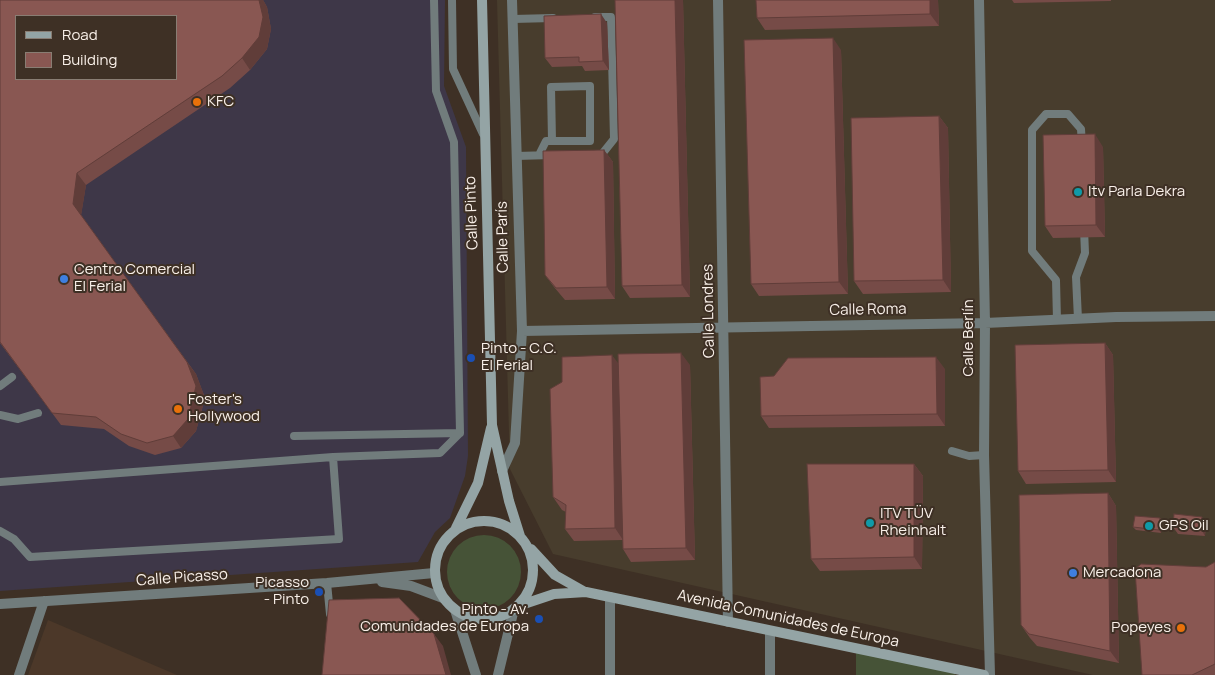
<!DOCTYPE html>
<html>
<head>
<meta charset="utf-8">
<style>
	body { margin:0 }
	#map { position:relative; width:1215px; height:675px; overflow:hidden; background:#3e3025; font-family:Manrope,sans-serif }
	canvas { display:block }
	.legend { position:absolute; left:15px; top:15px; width:162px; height:65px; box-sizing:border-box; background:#3e3025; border:1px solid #897d73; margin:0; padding:6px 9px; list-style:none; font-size:15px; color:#f9f0e9 }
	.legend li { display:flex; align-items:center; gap:10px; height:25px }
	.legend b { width:25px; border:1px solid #897d73 }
</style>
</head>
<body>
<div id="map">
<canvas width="1215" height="675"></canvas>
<ul class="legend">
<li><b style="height:6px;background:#94a4a5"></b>Road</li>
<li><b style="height:14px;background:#895752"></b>Building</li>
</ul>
</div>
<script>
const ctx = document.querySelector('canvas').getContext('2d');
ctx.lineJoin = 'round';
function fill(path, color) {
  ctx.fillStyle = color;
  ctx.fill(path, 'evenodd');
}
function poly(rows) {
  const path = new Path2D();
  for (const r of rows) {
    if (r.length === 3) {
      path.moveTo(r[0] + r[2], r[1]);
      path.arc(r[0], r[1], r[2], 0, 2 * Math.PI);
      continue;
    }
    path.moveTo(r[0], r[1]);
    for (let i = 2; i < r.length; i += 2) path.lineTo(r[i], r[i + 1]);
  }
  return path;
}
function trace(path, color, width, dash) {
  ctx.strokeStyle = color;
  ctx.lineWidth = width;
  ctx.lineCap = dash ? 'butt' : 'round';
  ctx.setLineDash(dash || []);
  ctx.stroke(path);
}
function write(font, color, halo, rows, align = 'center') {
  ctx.font = font + ' Manrope,sans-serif';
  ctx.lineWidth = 4;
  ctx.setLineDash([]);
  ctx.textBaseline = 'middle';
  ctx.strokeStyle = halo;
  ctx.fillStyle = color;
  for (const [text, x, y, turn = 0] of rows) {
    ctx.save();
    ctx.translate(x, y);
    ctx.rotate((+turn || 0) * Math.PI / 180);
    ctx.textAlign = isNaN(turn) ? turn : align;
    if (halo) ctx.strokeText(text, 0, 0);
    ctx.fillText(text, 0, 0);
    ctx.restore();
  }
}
const commercial = poly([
	[0,0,445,0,444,86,466,147,468,456,465,476,450,518,435,532,418,562,0,591],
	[16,16,176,16,176,79,16,79]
]);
const industrial = poly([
	[497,0,1215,0,1215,675,1093,675,553,554,510,469]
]);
const built = poly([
	[48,620,177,675,28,675]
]);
const green = poly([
	[484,572,37],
	[856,648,955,669,955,675,856,675]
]);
const service = poly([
	[452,0,453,69,483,134],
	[595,17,611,17,614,139,602,154,598,154],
	[513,19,553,18],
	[539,155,546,141,590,141,590,86,551,87,552,141],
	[516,156,552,155],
	[1078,319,1076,277,1085,253,1084,229],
	[1057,320,1056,280,1032,251,1032,130,1046,114,1068,114,1081,129,1082,145],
	[0,386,12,377],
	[0,415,18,419,38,413],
	[294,436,460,433],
	[952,451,969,456,984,455],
	[333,457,440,453,460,433,454,142,436,91,434,0],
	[0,482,333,457,339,539,30,557,14,539,0,531],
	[327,583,330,614]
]);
const minor = poly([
	[718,0,728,622],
	[979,0,985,323,984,455,990,675],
	[522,331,985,323,1116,317,1215,316],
	[502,471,515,443,522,331,512,0],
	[382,582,411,586,443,598],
	[610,597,610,675],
	[0,604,327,583,434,573],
	[19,675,44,601],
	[770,675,770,631]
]);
const tertiary = poly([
	[455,610,476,675],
	[498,675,514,609]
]);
const secondary = poly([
	[482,0,492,425,509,501,520,536],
	[484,570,49],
	[456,528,478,483,491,428],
	[531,549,555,575,585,592],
	[518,606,554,594,586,592,984,675]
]);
const wall = poly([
	[0,0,263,0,267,7,271,29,267,49,250,70,230,88,86,185,81,215,196,374,205,398,196,431,181,448,155,455,129,446,104,429,61,425,0,343],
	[615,0,683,0,690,297,630,298,622,286],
	[756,0,938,0,939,26,765,30,757,18],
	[1012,0,1111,0,1111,1,1014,3],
	[607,23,609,70,585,71,582,66,552,67,545,58],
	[841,50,848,294,759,296,751,284],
	[939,116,948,128,951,292,863,294,854,281],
	[1103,147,1105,237,1053,238,1045,226],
	[604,150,613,162,615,299,565,300,554,287,545,275],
	[1105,343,1113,355,1116,482,1026,484,1018,471],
	[618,363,690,365,695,560,631,562,623,549,623,540,574,541,565,529,566,512,562,510,553,497],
	[945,369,945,426,769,428,761,416],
	[914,464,923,476,922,569,820,571,811,559],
	[1108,493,1116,506,1119,663,1037,646,1030,638,1021,625],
	[1160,518,1162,521,1161,533,1136,530,1133,527],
	[1206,523,1205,536,1178,534,1173,527],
	[1215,562,1215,675,1148,675,1206,567]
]);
const shadedWall = poly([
	[259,0,263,0,267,7,271,29,267,49,250,70,242,58],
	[675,0,683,0,690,297,682,285],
	[930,0,938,0,939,26,930,14],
	[601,14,607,23,609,70,603,61],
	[833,38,841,50,848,294,839,282],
	[939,116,948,128,951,292,943,280],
	[1095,134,1103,147,1105,237,1096,225],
	[604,150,613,162,615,299,607,287],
	[77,173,86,185,81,216,73,204],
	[1105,343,1113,355,1116,482,1108,470],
	[681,353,690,365,695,560,686,548],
	[612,355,621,367,623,540,615,528],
	[936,357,945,369,945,426,937,414],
	[187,362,196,374,205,398,196,431,181,448,173,436],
	[914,464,923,476,922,569,914,557],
	[1108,493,1116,506,1119,663,1110,651],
	[1202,517,1206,523,1205,536,1201,529],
	[1160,518,1162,521,1161,533,1159,530],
	[434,634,443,646,451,675,446,675]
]);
const building = poly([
	[0,0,259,0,263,17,259,37,242,58,222,76,77,173,73,204,187,362,196,386,188,419,173,436,147,443,121,434,96,417,52,413,0,342,0,0],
	[16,16,176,16,176,79,16,79,16,16],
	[615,0,675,0,682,285,622,286,615,0],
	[756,0,930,0,930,14,757,18,756,0],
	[601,14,603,61,579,62,579,57,545,58,544,16,601,14],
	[833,38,839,282,751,284,744,40,833,38],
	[939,116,943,280,854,281,851,118,939,116],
	[1095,134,1096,225,1045,226,1043,135,1095,134],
	[604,150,607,287,556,288,545,275,543,151,604,150],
	[1105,343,1108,470,1018,471,1015,345,1105,343],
	[681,353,686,548,623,549,618,354,681,353],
	[612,355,615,528,565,529,566,505,553,497,550,389,562,382,562,357,612,355],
	[936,357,937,414,761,416,760,377,774,376,788,358,936,357],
	[807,464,914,464,914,557,811,559,807,464],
	[1108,493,1110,651,1029,634,1021,625,1019,495,1108,493],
	[1174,514,1202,517,1201,529,1173,527,1174,514],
	[1135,516,1160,518,1159,530,1133,527,1135,516],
	[1215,562,1215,664,1192,675,1142,675,1135,569,1141,564,1206,567,1215,562],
	[399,598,434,634,446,675,322,675,329,600,399,598]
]);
const markers = [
	[197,102,5,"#e8710a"],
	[1078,192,5,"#0f9aa8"],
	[64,279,5,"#3f7fe0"],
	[471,358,5,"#1a4fb4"],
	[178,409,5,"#e8710a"],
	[870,523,5,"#0f9aa8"],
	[1149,526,5,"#0f9aa8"],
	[1073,573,5,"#3f7fe0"],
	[319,592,5,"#1a4fb4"],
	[539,619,5,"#1a4fb4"],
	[1181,628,5,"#e8710a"]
];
const poiNames = [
	["KFC",207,102],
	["Itv Parla Dekra",1088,192],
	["Centro Comercial",74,270],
	["El Ferial",74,287],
	["Pinto - C.C.",481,349],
	["El Ferial",481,366],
	["Foster's",188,400],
	["Hollywood",188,417],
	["ITV TÜV",880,514],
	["Rheinhalt",880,531],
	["GPS Oil",1159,526],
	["Mercadona",1083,573],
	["Picasso",309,583,"right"],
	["- Pinto",309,600,"right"],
	["Pinto - Av.",529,610,"right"],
	["Comunidades de Europa",529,627,"right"],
	["Popeyes",1171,628,"right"]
];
const streetNames = [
	["Calle Pinto",472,213,-92],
	["Calle París",503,237,-91],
	["Calle Roma",868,310,-1],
	["Calle Londres",709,311,-91],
	["Calle Berlín",969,338,-90],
	["Calle Picasso",182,578,-4],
	["Avenida Comunidades de Europa",788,619,12]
];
fill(commercial, '#3e3748');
fill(industrial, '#483d2d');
fill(built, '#4c3829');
fill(green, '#465337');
trace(service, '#717c7c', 8);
trace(minor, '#717c7c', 10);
trace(tertiary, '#717c7c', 10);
trace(secondary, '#94a4a5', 10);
fill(wall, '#764b47');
fill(shadedWall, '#603d39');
fill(building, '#895752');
trace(building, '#603d39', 1);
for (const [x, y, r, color] of markers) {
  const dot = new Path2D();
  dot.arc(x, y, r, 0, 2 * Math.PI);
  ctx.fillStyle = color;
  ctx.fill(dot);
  trace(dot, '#3e3025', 2);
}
write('15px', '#f9f0e9', '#3e3025', poiNames, 'left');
write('15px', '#f9f0e9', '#3e3025', streetNames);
</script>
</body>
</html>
